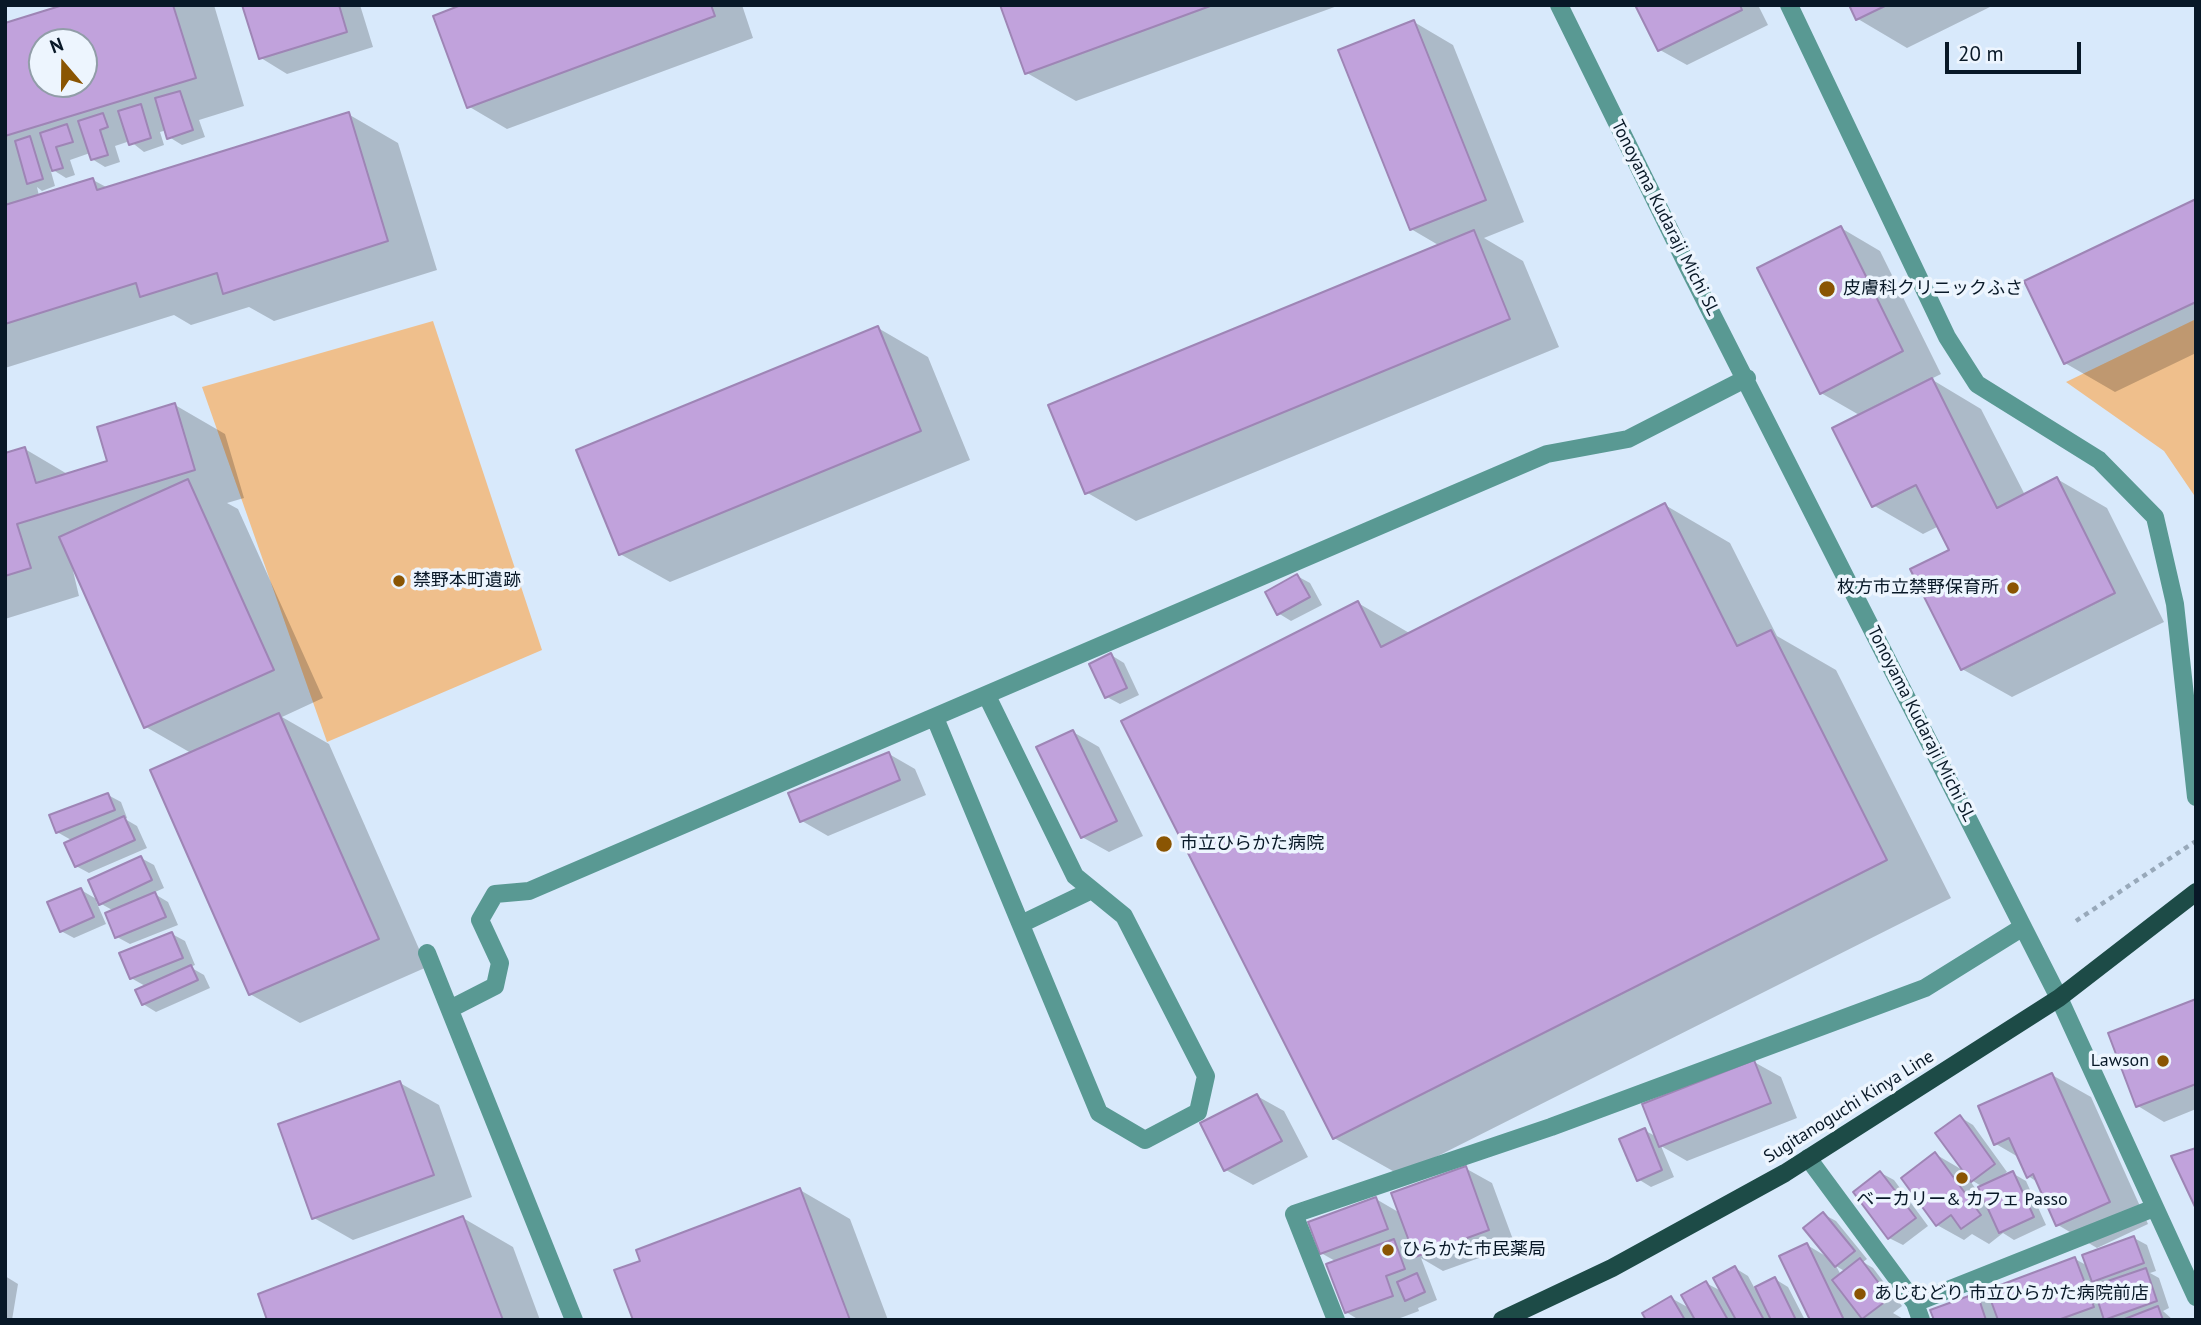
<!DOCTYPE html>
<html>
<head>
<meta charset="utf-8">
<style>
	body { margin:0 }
	#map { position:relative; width:2201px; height:1325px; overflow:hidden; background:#d8e9fb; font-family:"PT Sans",sans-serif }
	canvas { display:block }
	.frame { position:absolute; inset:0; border:7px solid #081827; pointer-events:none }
	.north { position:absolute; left:28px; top:28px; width:70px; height:70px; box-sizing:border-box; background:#edf5fe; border:2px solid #919da8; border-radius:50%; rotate:340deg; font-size:19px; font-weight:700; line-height:28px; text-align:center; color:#081827 }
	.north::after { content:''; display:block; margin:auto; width:24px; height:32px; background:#8a5503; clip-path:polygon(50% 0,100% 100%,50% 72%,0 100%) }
	.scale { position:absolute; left:1945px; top:42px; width:136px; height:32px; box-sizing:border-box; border:4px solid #081827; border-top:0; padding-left:9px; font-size:21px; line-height:24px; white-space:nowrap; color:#081827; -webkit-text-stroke:5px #edf5fe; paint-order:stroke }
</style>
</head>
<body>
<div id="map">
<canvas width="2201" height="1325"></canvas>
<div class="frame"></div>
<div class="north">N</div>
<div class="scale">20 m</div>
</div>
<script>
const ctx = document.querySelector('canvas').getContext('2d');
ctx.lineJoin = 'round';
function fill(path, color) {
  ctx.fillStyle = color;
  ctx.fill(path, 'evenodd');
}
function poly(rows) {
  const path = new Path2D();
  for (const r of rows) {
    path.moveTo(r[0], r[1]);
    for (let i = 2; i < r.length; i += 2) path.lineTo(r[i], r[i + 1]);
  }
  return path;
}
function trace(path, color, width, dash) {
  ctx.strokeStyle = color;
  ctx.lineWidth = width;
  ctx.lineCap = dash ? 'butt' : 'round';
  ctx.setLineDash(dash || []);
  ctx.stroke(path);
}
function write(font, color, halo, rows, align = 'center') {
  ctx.font = font + ' "PT Sans","Noto Sans JP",sans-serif';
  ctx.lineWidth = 7;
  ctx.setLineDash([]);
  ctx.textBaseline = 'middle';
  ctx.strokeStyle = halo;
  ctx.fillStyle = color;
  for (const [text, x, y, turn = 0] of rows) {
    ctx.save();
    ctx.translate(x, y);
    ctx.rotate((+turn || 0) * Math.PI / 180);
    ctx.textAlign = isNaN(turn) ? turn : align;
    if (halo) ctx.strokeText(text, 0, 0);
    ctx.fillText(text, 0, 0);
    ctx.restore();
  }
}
const green = poly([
	[2196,319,2196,498,2164,451,2066,382],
	[433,321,542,650,327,742,202,387]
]);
const shadow = poly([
	[69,5,214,5,244,106,199,120,205,137,182,145,169,137,167,130,160,132,164,145,144,152,130,141,115,146,120,162,105,167,92,159,90,153,70,160,75,175,66,178,50,168,55,186,42,191,37,187,39,196,93,180,108,188,348,114,398,143,437,270,274,321,249,307,191,325,174,315,5,368,5,25],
	[42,42,84,42,84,84,42,84],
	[244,5,360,5,373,47,287,74,261,58],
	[466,5,742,5,753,38,507,129,468,106],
	[1002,5,1340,5,1076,101,1027,73],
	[1637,5,1758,5,1768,25,1687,65,1660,50],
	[1851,5,1994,5,1907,48,1858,19],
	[1414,22,1453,45,1524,222,1484,238,1523,261,1559,347,1136,521,1086,492,1440,246,1411,229],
	[2196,201,2196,353,2115,392,2065,363],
	[1841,228,1880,251,1941,374,1931,379,1981,409,2025,495,2057,479,2107,508,2164,622,2012,697,1962,669,1952,551,1939,526,1923,534,1873,505,1861,416,1821,393],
	[878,328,928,357,970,460,670,582,620,554],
	[175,405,225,434,244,498,227,503,238,509,323,698,282,717,329,744,427,967,300,1023,250,994,191,753,146,727,70,558,79,596,5,619,5,455,25,449,69,475,109,462],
	[1665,505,1730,543,1777,636,1836,670,1951,898,1400,1175,1334,1138,1358,603,1411,634],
	[1297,576,1310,583,1322,605,1291,621,1278,613],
	[1111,655,1124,663,1139,695,1120,704,1107,697],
	[1073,732,1099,747,1143,836,1109,852,1082,837],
	[889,754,915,769,926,795,828,836,802,821],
	[108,795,121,802,127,818,125,819,137,826,147,848,89,873,76,866,73,841,57,832],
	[141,858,154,865,164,888,153,893,168,902,178,925,130,944,117,937,114,911,96,901,106,924,74,938,61,931,81,890,98,900],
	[172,934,185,941,195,965,190,967,204,975,210,988,156,1012,143,1004,147,987,131,978],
	[2196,1001,2196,1109,2164,1122,2138,1106],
	[1754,1062,1781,1077,1797,1118,1687,1161,1661,1146,1674,1177,1651,1187,1638,1179,1644,1130,1657,1137],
	[2052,1075,2091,1097,2148,1224,2097,1248,2058,1225,2039,1183,2028,1176,2020,1158,1996,1144],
	[400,1083,439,1105,472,1197,353,1240,314,1218],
	[1257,1096,1284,1111,1308,1157,1253,1185,1226,1170],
	[1960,1117,1973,1125,2007,1172,2000,1177,2012,1173,2026,1181,2046,1225,2014,1240,2003,1233,1989,1244,1972,1234,1964,1240,1937,1225,1935,1154,1966,1172],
	[1968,1178,1983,1187,1985,1198,1983,1199],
	[1465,1168,1492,1183,1515,1245,1443,1271,1421,1258,1437,1300,1418,1308,1419,1311,1395,1320,1359,1320,1346,1312,1337,1262,1321,1253,1376,1199,1400,1213],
	[1412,1245,1415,1254,1405,1248],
	[1881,1173,1894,1180,1928,1226,1903,1245,1889,1238],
	[800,1190,850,1219,888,1320,635,1320,642,1262],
	[1823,1214,1836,1221,1867,1259,1863,1262,1873,1268,1902,1306,1893,1313,1905,1320,1866,1320,1861,1317,1862,1320,1812,1320,1807,1245,1829,1258],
	[1836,1266,1846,1272,1841,1275],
	[463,1218,513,1247,540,1320,269,1320],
	[2134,1238,2147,1245,2156,1271,2150,1273,2159,1278,2169,1308,2163,1311,2173,1320,1936,1320,1976,1295,1994,1305,2075,1259,2088,1266],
	[1735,1268,1748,1276,1755,1289,1775,1279,1788,1287,1805,1320,1648,1320,1671,1298,1691,1309,1706,1283,1723,1292],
	[5,1276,18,1284,12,1320,5,1320]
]);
const building = poly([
	[63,5,173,5,196,78,5,136,5,23,63,5],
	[42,42,84,42,84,84,42,84,42,42],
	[242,5,339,5,347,32,259,59,242,5],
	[461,5,711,5,715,16,467,108,433,16,461,5],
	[1000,5,1213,5,1025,74,1000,5],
	[1635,5,1740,5,1742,10,1658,51,1635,5],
	[1849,5,1887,5,1856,20,1849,5],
	[1414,20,1486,200,1410,230,1338,50,1414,20],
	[180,91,193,130,167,139,155,98,180,91],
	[141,104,151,138,129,145,118,111,141,104],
	[349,112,388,241,223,294,217,273,140,297,136,283,5,324,5,205,93,178,97,190,349,112],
	[103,113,108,127,100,130,108,155,91,160,78,121,103,113],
	[67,124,73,142,56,147,63,168,52,171,40,133,67,124],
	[30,136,43,179,27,184,15,141,30,136],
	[2196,199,2196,302,2064,364,2024,281,2196,199],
	[1841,226,1903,351,1820,394,1757,268,1841,226],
	[1474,230,1510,319,1085,494,1048,405,1474,230],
	[878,326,921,431,619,555,576,450,878,326],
	[1932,378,1997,508,2057,477,2115,593,1961,670,1910,569,1949,550,1916,485,1872,507,1832,428,1932,378],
	[175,403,195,470,17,524,31,568,5,576,5,453,25,447,36,483,107,461,97,427,175,403],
	[188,479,274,670,144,728,59,537,188,479],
	[1665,503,1737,646,1771,630,1887,860,1333,1139,1121,721,1358,601,1381,647,1665,503],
	[1297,574,1310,597,1277,615,1265,592,1297,574],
	[1111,653,1127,688,1105,698,1089,664,1111,653],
	[279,713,379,939,249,995,150,770,279,713],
	[1073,730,1117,821,1081,838,1036,747,1073,730],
	[889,752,900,780,800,822,788,793,889,752],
	[108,793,115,810,56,833,49,815,108,793],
	[124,816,135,840,75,867,64,843,124,816],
	[141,856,152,880,99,905,88,880,141,856],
	[81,888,94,917,60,932,47,902,81,888],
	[155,892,166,917,115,938,105,913,155,892],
	[172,932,183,958,130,979,119,953,172,932],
	[191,965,198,980,142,1005,135,990,191,965],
	[2196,999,2196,1084,2136,1107,2108,1033,2196,999],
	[1754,1060,1771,1103,1659,1147,1642,1104,1754,1060],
	[2052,1073,2110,1202,2056,1226,2033,1174,2027,1178,2009,1138,1994,1145,1978,1106,2052,1073],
	[400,1081,434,1175,312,1219,278,1124,400,1081],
	[1257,1094,1282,1141,1224,1171,1200,1123,1257,1094],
	[1960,1115,1995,1164,1971,1182,1935,1133,1960,1115],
	[1645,1128,1662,1170,1637,1181,1619,1139,1645,1128],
	[2196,1148,2196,1209,2171,1156,2196,1148],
	[1935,1152,1981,1215,1961,1229,1951,1215,1936,1226,1901,1178,1935,1152],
	[1466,1166,1489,1230,1415,1257,1391,1193,1466,1166],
	[1880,1171,1916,1218,1888,1239,1853,1192,1880,1171],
	[2013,1171,2034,1217,1999,1233,1978,1187,2013,1171],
	[800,1188,850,1320,633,1320,614,1270,640,1261,636,1250,800,1188],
	[1376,1197,1388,1229,1320,1254,1308,1222,1376,1197],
	[1823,1212,1855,1251,1835,1267,1803,1228,1823,1212],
	[463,1216,503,1320,267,1320,258,1294,463,1216],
	[2134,1236,2144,1263,2092,1282,2082,1255,2134,1236],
	[1394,1239,1405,1269,1386,1276,1393,1296,1345,1313,1326,1264,1394,1239],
	[1807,1243,1844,1320,1810,1320,1779,1256,1807,1243],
	[2075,1257,2094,1307,2058,1320,1998,1320,1987,1290,2075,1257],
	[1860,1258,1890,1298,1862,1319,1832,1280,1860,1258],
	[1735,1266,1764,1320,1736,1320,1713,1278,1735,1266],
	[2146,1268,2157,1301,2104,1320,2093,1286,2146,1268],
	[1417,1273,1425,1292,1405,1301,1397,1282,1417,1273],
	[1775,1277,1796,1320,1771,1320,1755,1287,1775,1277],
	[1706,1281,1728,1320,1695,1320,1681,1295,1706,1281],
	[1977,1293,1986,1320,1934,1320,1930,1310,1977,1293],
	[1671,1296,1685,1320,1646,1320,1642,1313,1671,1296],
	[2158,1306,2163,1320,2122,1320,2158,1306]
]);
const path = poly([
	[2076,921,2196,841]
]);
const minor = poly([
	[1559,5,1689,269,2059,998,2196,1297],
	[1789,5,1947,337,1977,384,2099,460,2155,517,2175,604,2196,797],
	[935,718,1099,1113,1145,1140,1198,1112,1206,1076,1124,916,1075,876,987,696],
	[1021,924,1092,890],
	[427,953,574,1320],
	[450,1009,495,986,500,963,480,920,495,894,529,891,1547,454,1628,439,1747,378],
	[1808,1158,1915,1303,1921,1320],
	[1915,1303,2154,1208],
	[1336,1320,1294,1214,1551,1127,1925,988,2023,927]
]);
const major = poly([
	[1502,1320,1612,1268,1785,1173,2059,998,2196,892]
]);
const markers = [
	[1827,289,9,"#8a5503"],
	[399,581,7,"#8a5503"],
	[2013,588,7,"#8a5503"],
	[1164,844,9,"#8a5503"],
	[2163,1061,7,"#8a5503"],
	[1962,1178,7,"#8a5503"],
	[1388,1250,7,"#8a5503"],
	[1860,1294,7,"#8a5503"]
];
const streetNames = [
	["Tonoyama Kudaraji Michi SL",1665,218,63],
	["Tonoyama Kudaraji Michi SL",1921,724,63],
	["Sugitanoguchi Kinya Line",1849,1107,-32]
];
const poiNames = [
	["皮膚科クリニックふさ",1843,289],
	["禁野本町遺跡",413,581],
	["枚方市立禁野保育所",1999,588,"right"],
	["市立ひらかた病院",1180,844],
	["Lawson",2149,1061,"right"],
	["ベーカリー& カフェ Passo",1962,1200,"center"],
	["ひらかた市民薬局",1402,1250],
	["あじむどり 市立ひらかた病院前店",1874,1294]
];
fill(green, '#efbf8c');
fill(shadow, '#0003');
fill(building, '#c1a2dc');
trace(building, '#9e85b5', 2);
trace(path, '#98a9ba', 4.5, [5, 5]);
trace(minor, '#599993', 18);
trace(major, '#1d4b47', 18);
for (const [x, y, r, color] of markers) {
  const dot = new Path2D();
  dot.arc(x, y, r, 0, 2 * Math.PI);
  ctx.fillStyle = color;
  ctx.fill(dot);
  trace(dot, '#edf5fe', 2.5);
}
write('18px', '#081827', '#edf5fe', streetNames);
write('18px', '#081827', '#edf5fe', poiNames, 'left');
</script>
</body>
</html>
